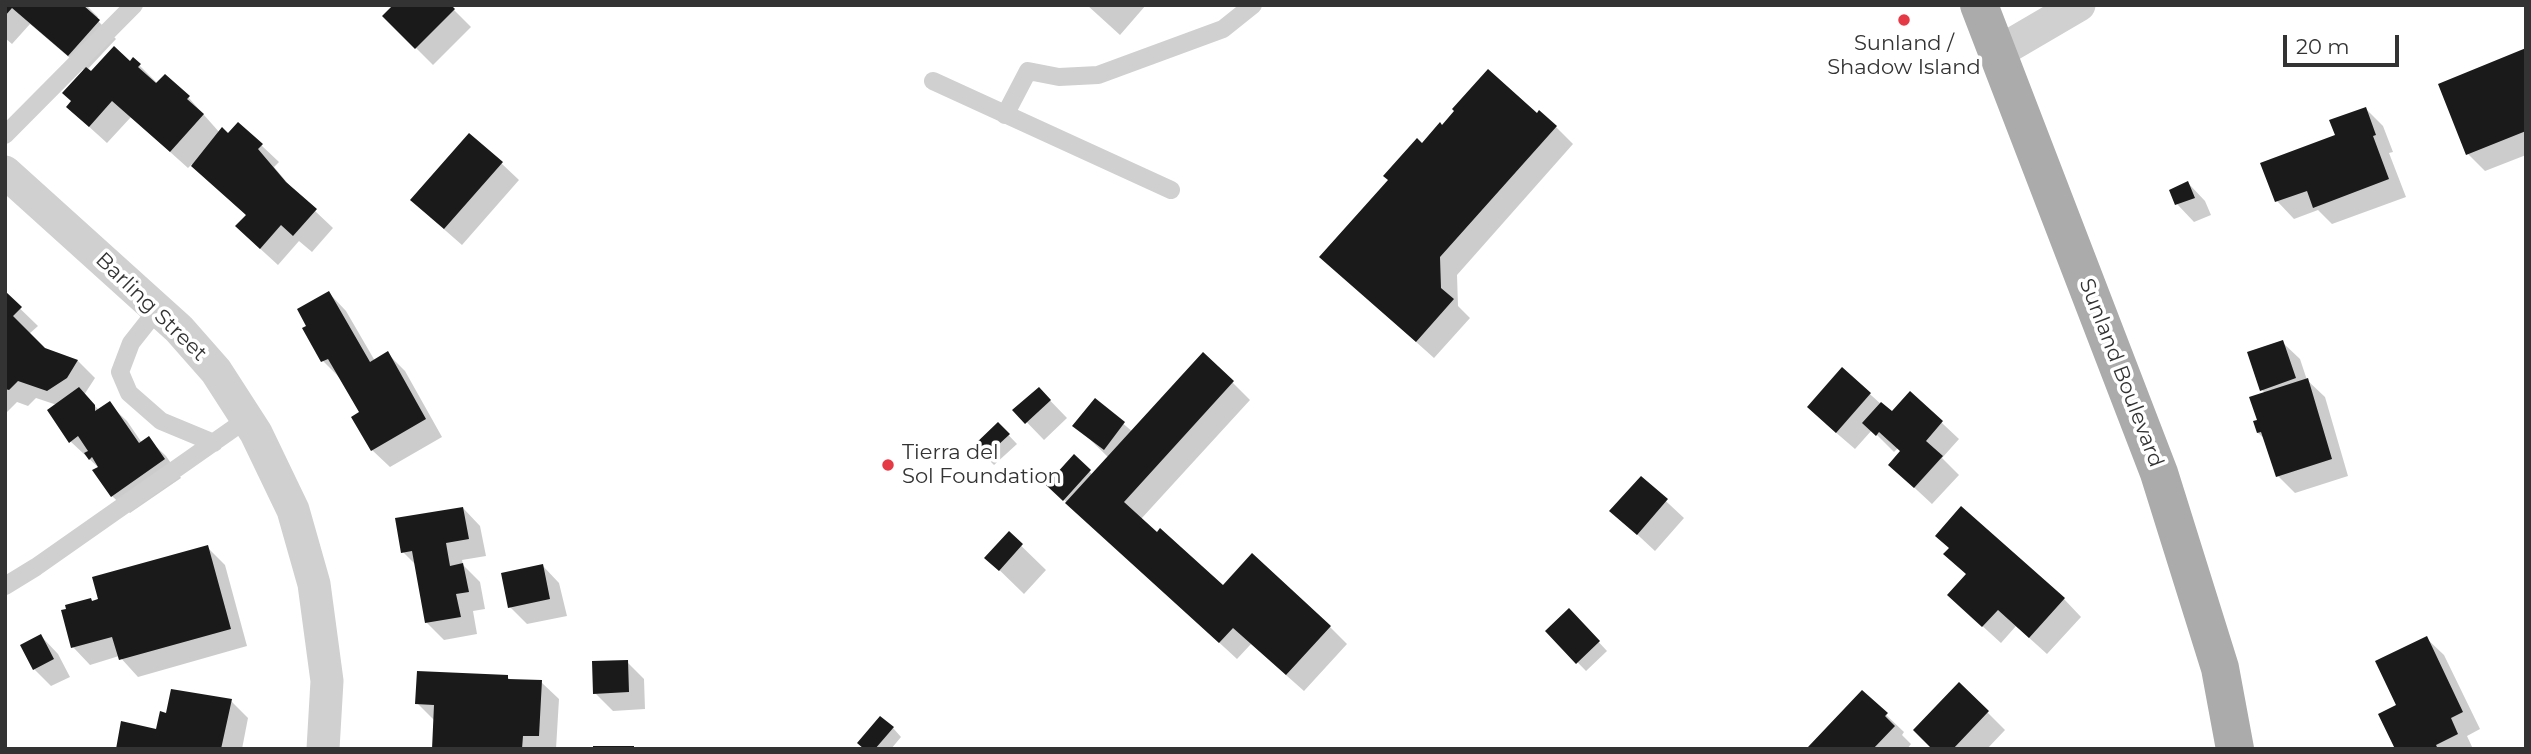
<!DOCTYPE html>
<html>
<head>
<meta charset="utf-8">
<style>
	body { margin:0 }
	#map { position:relative; width:2531px; height:754px; overflow:hidden; background:#fff; font-family:Montserrat,sans-serif }
	canvas { display:block }
	.frame { position:absolute; inset:0; border:7px solid #333; pointer-events:none }
	.scale { position:absolute; left:2283px; top:35px; width:116px; height:32px; box-sizing:border-box; border:4px solid #333; border-top:0; padding-left:9px; font-size:21px; line-height:24px; white-space:nowrap; color:#333; -webkit-text-stroke:5px #fff; paint-order:stroke }
</style>
</head>
<body>
<div id="map">
<canvas width="2531" height="754"></canvas>
<div class="frame"></div>
<div class="scale">20 m</div>
</div>
<script>
const ctx = document.querySelector('canvas').getContext('2d');
ctx.lineJoin = 'round';
function fill(path, color) {
  ctx.fillStyle = color;
  ctx.fill(path, 'evenodd');
}
function poly(rows) {
  const path = new Path2D();
  for (const r of rows) {
    path.moveTo(r[0], r[1]);
    for (let i = 2; i < r.length; i += 2) path.lineTo(r[i], r[i + 1]);
  }
  return path;
}
function trace(path, color, width, dash) {
  ctx.strokeStyle = color;
  ctx.lineWidth = width;
  ctx.lineCap = dash ? 'butt' : 'round';
  ctx.setLineDash(dash || []);
  ctx.stroke(path);
}
function write(font, color, halo, rows, align = 'center') {
  ctx.font = font + ' Montserrat,sans-serif';
  ctx.lineWidth = 7;
  ctx.setLineDash([]);
  ctx.textBaseline = 'middle';
  ctx.strokeStyle = halo;
  ctx.fillStyle = color;
  for (const [text, x, y, turn = 0] of rows) {
    ctx.save();
    ctx.translate(x, y);
    ctx.rotate((+turn || 0) * Math.PI / 180);
    ctx.textAlign = isNaN(turn) ? turn : align;
    if (halo) ctx.strokeText(text, 0, 0);
    ctx.fillText(text, 0, 0);
    ctx.restore();
  }
}
const shadow = poly([
	[5,5,86,5,98,17,96,19,116,39,87,70,91,74,130,63,133,59,158,84,188,97,220,133,261,145,279,162,274,167,296,193,333,228,312,252,299,241,278,265,255,244,247,216,192,164,188,168,131,117,107,143,86,124,73,101,85,71,30,24,12,44,5,38],
	[449,5,471,27,433,65,384,16],
	[1087,5,1146,5,1120,35],
	[2526,49,2526,155,2485,171,2468,154],
	[2366,109,2383,126,2393,152,2389,153,2406,197,2332,224,2318,210,2294,219,2277,201,2337,136],
	[1537,116,1556,127,1573,144,1457,275,1458,306,1470,318,1434,358,1321,257,1422,145,1442,127],
	[501,163,519,180,462,245,430,217],
	[2188,183,2205,201,2211,215,2194,222,2177,204],
	[329,293,346,311,375,361,387,353,405,371,442,437,390,467,372,450,361,413,340,378,323,361],
	[5,294,38,326,29,334,44,349,78,361,95,378,84,395,99,410,109,404,127,421,142,443,148,439,166,456,181,478,130,513,112,496,95,471,99,468,70,441,57,405,36,398,28,406,17,402,5,414],
	[2282,342,2300,359,2307,380,2325,397,2348,476,2295,493,2278,476,2266,440,2258,433,2265,393,2262,390],
	[1842,369,1892,414,1910,393,1959,439,1942,458,1959,475,1932,504,1890,465,1902,452,1898,448,1894,452,1872,430,1855,449,1826,424],
	[1232,382,1250,400,1141,519,1223,588,1330,627,1347,644,1304,691,1251,644,1237,659,1048,485,1074,457,1093,475,1109,458,1075,425,1095,400,1133,432],
	[1039,389,1067,418,1044,440,1015,410],
	[998,424,1017,444,994,465,975,446],
	[1641,478,1684,518,1655,551,1612,511],
	[463,508,480,526,486,556,462,560,463,565,480,582,485,609,473,611,477,634,444,640,426,622,416,565,403,552],
	[1009,534,1046,570,1024,594,987,558],
	[207,547,225,565,247,646,138,677,119,656,90,665,73,647,93,602],
	[542,565,559,583,567,616,527,624,510,607],
	[2064,599,2081,617,2047,654,2016,626,2001,643,1967,612],
	[1569,610,1607,651,1586,671,1547,631],
	[41,636,58,654,70,677,51,686,34,669],
	[2426,638,2444,655,2480,729,2467,736,2473,749,2397,749,2399,706],
	[627,662,644,679,645,709,613,711,595,693],
	[507,677,511,680,541,682,559,699,556,749,434,749,435,721,417,703],
	[1959,684,2005,730,1987,749,1934,749],
	[1862,692,1904,732,1902,735,1911,744,1907,749,1812,749],
	[231,701,248,718,242,749,117,749,158,731,168,715],
	[893,728,901,737,891,749,865,749]
]);
const building = poly([
	[5,5,83,5,100,20,68,56,12,8,5,16],
	[393,5,451,5,455,9,415,49,382,16],
	[114,46,130,61,133,57,141,64,138,67,156,83,165,74,190,96,187,99,204,114,170,152,112,101,89,127,66,107,71,101,62,93,86,67,91,71],
	[2526,48,2526,131,2466,155,2438,84],
	[1488,69,1537,113,1539,110,1557,126,1440,257,1441,288,1454,299,1416,342,1319,257,1388,180,1383,176,1417,138,1422,143,1440,122,1442,125,1454,111,1452,109],
	[2366,107,2376,135,2373,136,2389,179,2313,208,2307,191,2275,202,2260,163,2335,135,2329,120],
	[238,122,263,144,258,149,286,182,317,209,293,236,281,225,260,249,235,226,246,215,191,166,222,127,228,133],
	[469,133,503,162,444,229,410,200],
	[2188,181,2195,198,2175,205,2169,190],
	[5,291,22,307,13,316,45,348,78,360,67,378,47,391,18,381,9,390,5,389],
	[329,291,370,362,388,351,426,419,371,451,351,417,359,412,328,359,321,362,302,328,306,326,297,309],
	[2283,340,2296,378,2260,391,2247,352],
	[1203,352,1234,381,1124,502,1157,532,1160,528,1223,585,1252,553,1331,626,1286,675,1233,628,1219,643,1065,503],
	[1842,367,1871,393,1836,433,1807,407],
	[2308,378,2332,459,2276,477,2261,432,2257,433,2253,421,2257,420,2249,397],
	[79,387,95,405,95,411,110,401,139,443,149,436,165,459,111,497,92,470,98,467,92,457,89,460,84,453,88,451,78,436,69,443,47,410],
	[1039,387,1051,400,1025,424,1012,410],
	[1910,391,1943,421,1926,441,1943,456,1914,488,1888,465,1900,451,1879,432,1876,436,1862,423,1881,402,1892,411],
	[1095,398,1125,422,1104,450,1072,426],
	[998,422,1010,434,984,458,973,446],
	[1074,454,1091,470,1063,501,1046,485],
	[1641,476,1668,499,1637,535,1609,511],
	[1961,506,2065,598,2029,638,1998,610,1982,627,1947,595,1966,574,1943,554,1949,548,1935,536],
	[463,507,469,539,446,543,450,566,463,563,469,592,456,594,461,617,425,623,412,551,401,553,395,518],
	[1009,531,1023,544,999,571,984,558],
	[208,545,231,629,119,660,112,637,71,648,61,610,66,609,65,605,91,598,92,601,98,599,92,577],
	[543,564,550,599,508,608,501,573],
	[1569,608,1600,641,1576,664,1545,631],
	[41,634,54,659,33,670,20,645],
	[2427,636,2463,712,2451,718,2458,734,2436,745,2438,749,2395,749,2378,714,2396,705,2375,661],
	[628,660,629,692,593,694,592,661],
	[417,671,508,675,508,679,542,680,539,736,523,736,522,749,432,749,434,705,415,704],
	[1959,682,1989,711,1953,749,1932,749,1913,730],
	[171,689,232,699,221,749,116,749,121,721,156,729,160,711,166,713],
	[1862,690,1888,713,1885,716,1895,726,1873,749,1810,749,1808,747],
	[880,716,894,727,875,749,864,749,857,743],
	[593,746,634,746,634,749,593,749]
]);
const service = poly([
	[933,81,1171,190],
	[1005,115,1028,71,1059,77,1098,75,1223,29,1253,5],
	[5,135,134,5],
	[157,310,131,343,120,372,129,393,161,421,214,443],
	[5,586,36,567,247,419]
]);
const minor = poly([
	[1997,53,2079,5],
	[5,172,179,329,216,371,256,433,293,510,314,584,327,681,323,749]
]);
const primary = poly([
	[1979,5,2159,473,2220,668,2235,749]
]);
const markers = [
	[1904,20,7,"#e63946"],
	[888,465,7,"#e63946"]
];
const poiNames = [
	["Sunland /",1904,44],
	["Shadow Island",1904,68],
	["Tierra del",902,453,"left"],
	["Sol Foundation",902,477,"left"]
];
const streetNames = [
	["Barling Street",151,307,44],
	["Sunland Boulevard",2121,373,69]
];
fill(shadow, '#0003');
fill(building, '#1a1a1a');
trace(service, '#d0d0d0', 18);
trace(minor, '#d0d0d0', 33);
trace(primary, '#ababab', 38);
for (const [x, y, r, color] of markers) {
  const dot = new Path2D();
  dot.arc(x, y, r, 0, 2 * Math.PI);
  ctx.fillStyle = color;
  ctx.fill(dot);
  trace(dot, '#fff', 2.5);
}
write('21px', '#333', '#fff', poiNames);
write('21px', '#333', '#fff', streetNames);
</script>
</body>
</html>
